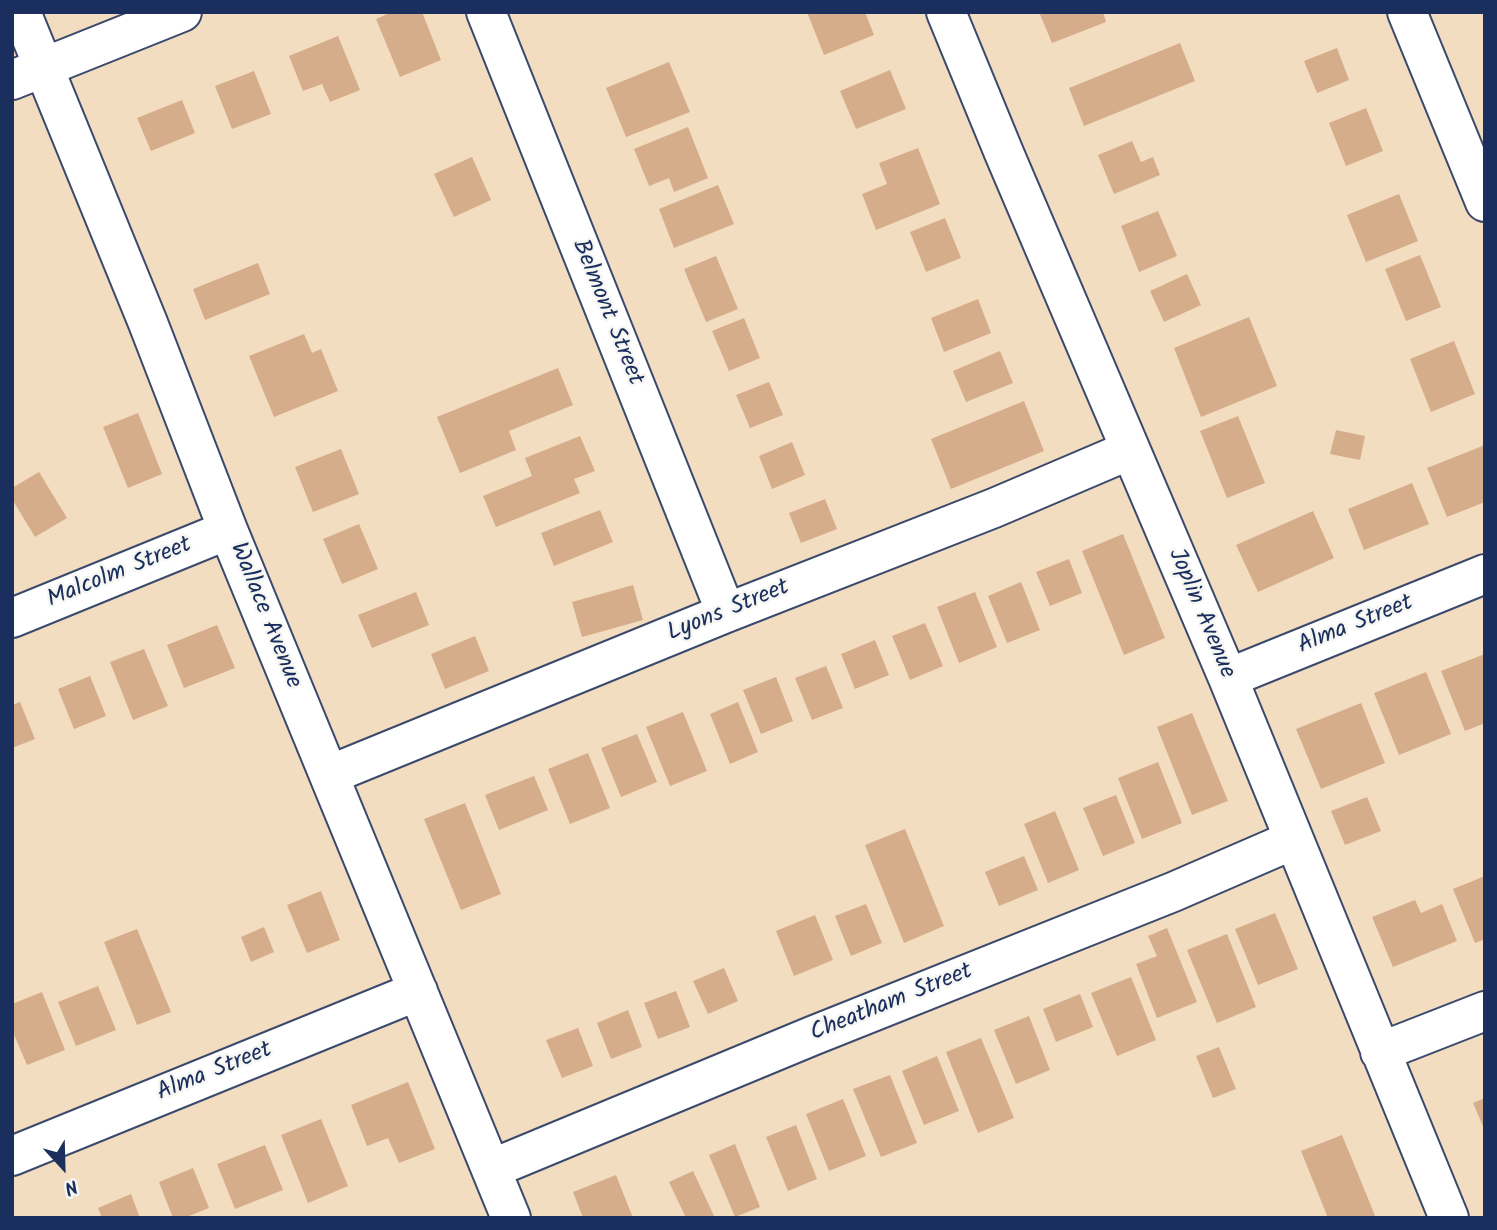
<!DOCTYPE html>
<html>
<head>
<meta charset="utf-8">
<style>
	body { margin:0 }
	#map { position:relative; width:1497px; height:1230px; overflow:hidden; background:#f2ddc0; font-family:Kalam,sans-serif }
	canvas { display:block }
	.frame { position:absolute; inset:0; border:14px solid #1b2f5e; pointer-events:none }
	.north { position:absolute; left:28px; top:1132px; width:70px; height:70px; -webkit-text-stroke:5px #f6f6f2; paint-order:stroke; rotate:158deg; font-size:19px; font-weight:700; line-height:28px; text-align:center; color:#1b2f5e }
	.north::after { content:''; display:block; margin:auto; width:24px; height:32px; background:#1b2f5e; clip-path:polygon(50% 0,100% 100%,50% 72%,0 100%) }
</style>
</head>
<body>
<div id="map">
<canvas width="1497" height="1230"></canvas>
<div class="frame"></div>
<div class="north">N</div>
</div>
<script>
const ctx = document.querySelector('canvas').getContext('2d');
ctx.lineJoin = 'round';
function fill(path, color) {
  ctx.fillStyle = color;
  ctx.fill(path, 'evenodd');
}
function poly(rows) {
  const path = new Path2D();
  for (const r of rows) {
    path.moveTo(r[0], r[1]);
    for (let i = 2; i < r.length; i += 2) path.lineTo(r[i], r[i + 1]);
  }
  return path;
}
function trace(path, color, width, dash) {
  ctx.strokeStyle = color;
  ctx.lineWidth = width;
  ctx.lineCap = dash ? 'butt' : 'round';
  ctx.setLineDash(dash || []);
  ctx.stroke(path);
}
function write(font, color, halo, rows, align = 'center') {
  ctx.font = font + ' Kalam,sans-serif';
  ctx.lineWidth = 5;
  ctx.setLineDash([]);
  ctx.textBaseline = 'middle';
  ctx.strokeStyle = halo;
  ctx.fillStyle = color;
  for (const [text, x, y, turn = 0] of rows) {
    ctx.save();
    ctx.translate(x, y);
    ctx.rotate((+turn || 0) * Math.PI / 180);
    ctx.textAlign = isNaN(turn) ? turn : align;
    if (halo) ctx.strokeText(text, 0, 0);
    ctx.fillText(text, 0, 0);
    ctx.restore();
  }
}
const building = poly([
	[392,12,422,12,441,60,400,77,376,19],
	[807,12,865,12,874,35,824,55],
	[1039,12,1103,12,1106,22,1052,43],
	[338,36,360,90,330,102,322,84,303,91,289,56],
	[1180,43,1195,81,1084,126,1069,88],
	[1337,48,1349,80,1317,93,1304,61],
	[669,62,690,112,626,137,606,88],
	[890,70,906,109,856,129,840,91],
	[254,71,271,114,232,129,215,86],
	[182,100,195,133,151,151,137,118],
	[1366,108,1383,151,1346,166,1329,123],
	[688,127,708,178,674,192,669,178,649,186,634,149],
	[1132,141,1141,162,1153,157,1160,175,1114,194,1098,155],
	[918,148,940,204,876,230,862,194,887,184,879,163],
	[472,157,491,200,454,217,434,174],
	[718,185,734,224,674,248,659,209],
	[1399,194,1418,241,1366,262,1347,215],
	[1158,211,1177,256,1139,272,1121,226],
	[945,218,961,258,926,272,910,232],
	[1420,255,1441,307,1406,321,1385,269],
	[716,256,738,309,706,322,684,269],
	[258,263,270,294,205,320,193,289],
	[1187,274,1201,305,1164,322,1150,291],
	[978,299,991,333,944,352,931,318],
	[1249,317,1277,386,1201,417,1174,348],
	[744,318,760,358,729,371,712,331],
	[304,334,312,353,321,349,338,391,274,417,249,356],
	[1454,341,1475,394,1431,412,1410,359],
	[1000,351,1013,383,966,402,953,371],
	[558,368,573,405,509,431,516,450,460,473,437,417],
	[769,382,783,415,750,428,736,395],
	[1024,401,1044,451,951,489,931,439],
	[138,413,162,474,128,488,103,427],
	[1238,416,1265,483,1227,498,1200,431],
	[1336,430,1365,436,1360,460,1330,454],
	[580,436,595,471,574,479,580,493,496,527,483,496,532,476,525,458],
	[792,442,805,475,772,489,759,456],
	[1485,445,1485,502,1447,517,1427,468],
	[341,449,359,494,313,512,295,467],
	[39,472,67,518,35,537,12,499,12,488],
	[1412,483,1429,524,1364,550,1348,509],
	[825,499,837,529,801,543,789,513],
	[600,510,613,542,554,566,541,533],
	[1313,511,1334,558,1258,592,1236,545],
	[359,524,378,569,342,584,323,539],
	[1123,534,1165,638,1124,655,1082,551],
	[1069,559,1082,593,1050,606,1036,572],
	[1021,582,1040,630,1007,643,988,596],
	[633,585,643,620,582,637,572,602],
	[416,592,429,625,372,648,358,615],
	[975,592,997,647,959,663,937,607],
	[925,623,943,666,910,680,892,636],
	[217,625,235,668,184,688,167,645],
	[475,636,489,671,445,689,431,654],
	[875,640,889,675,855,689,841,654],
	[144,649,168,706,133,720,110,662],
	[1485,654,1485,723,1465,731,1441,671],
	[826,666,843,708,812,720,795,678],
	[1426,672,1451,734,1399,755,1374,693],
	[90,676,106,716,74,729,58,689],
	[776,677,793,721,761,734,743,690],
	[20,702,35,739,12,748,12,705],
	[738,702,758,752,730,764,710,714],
	[1361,703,1385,763,1321,789,1296,729],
	[683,712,707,771,670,786,646,727],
	[1192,713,1228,801,1192,815,1157,727],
	[637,734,657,782,621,797,601,748],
	[588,753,610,808,570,824,548,769],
	[1158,762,1182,823,1142,839,1118,778],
	[534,776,548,810,499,830,485,795],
	[1116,795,1135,843,1103,856,1083,808],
	[1367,797,1381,831,1345,845,1331,811],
	[465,803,501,894,461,910,424,819],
	[1055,811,1079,870,1048,883,1024,824],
	[905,829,944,926,904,943,865,845],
	[1024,856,1038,890,999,906,985,872],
	[1485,876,1485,939,1475,943,1453,889],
	[321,891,340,940,307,953,287,905],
	[1415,900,1421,913,1442,904,1457,941,1393,967,1372,917],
	[866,904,882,943,851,956,835,916],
	[1275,913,1298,969,1258,985,1235,929],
	[815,915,833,960,794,976,776,931],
	[264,927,274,952,251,962,241,937],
	[1167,928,1197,1002,1157,1018,1136,964,1157,956,1148,936],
	[137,929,171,1012,137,1025,104,942],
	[1227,934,1256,1007,1217,1023,1187,950],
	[724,968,738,1001,708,1014,693,981],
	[1131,977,1156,1040,1117,1056,1091,993],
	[98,986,116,1030,76,1046,58,1002],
	[676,991,690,1027,658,1039,644,1003],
	[42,992,65,1050,27,1065,12,1030,12,1004],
	[1080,994,1093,1027,1056,1042,1043,1009],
	[628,1010,642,1047,611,1059,597,1023],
	[1029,1016,1050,1070,1016,1084,994,1030],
	[578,1028,593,1066,562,1078,546,1040],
	[981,1038,1014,1118,978,1133,946,1052],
	[1219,1047,1236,1089,1213,1098,1196,1056],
	[937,1056,959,1111,924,1125,902,1071],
	[890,1075,917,1143,881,1157,853,1089],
	[408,1082,435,1149,399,1163,388,1138,367,1146,351,1105],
	[1485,1098,1485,1131,1473,1103],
	[843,1099,866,1156,829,1171,806,1114],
	[321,1119,348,1186,308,1203,281,1135],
	[796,1125,817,1179,788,1191,766,1137],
	[1342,1135,1376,1218,1328,1218,1301,1151],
	[735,1144,760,1207,735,1217,709,1155],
	[265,1145,283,1190,235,1209,217,1164],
	[193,1168,209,1208,184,1218,173,1218,159,1182],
	[693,1171,715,1218,686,1218,669,1182],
	[616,1175,633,1218,583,1218,573,1192],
	[131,1194,140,1218,102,1218,98,1208]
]);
const minor = poly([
	[21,12,148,323,228,530,511,1218],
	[486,12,726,613],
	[946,12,1004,153,1228,678,1449,1218],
	[1407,12,1485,202],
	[12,80,182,12],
	[12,618,228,530],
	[1228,678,1485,574],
	[329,775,726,613,994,508,1130,450],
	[1380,1052,1485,1011],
	[12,1156,418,991],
	[491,1169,812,1036,1173,892,1293,840]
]);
const streetNames = [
	["Belmont Street",606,313,68],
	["Malcolm Street",120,574,-22],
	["Lyons Street",729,612,-22],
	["Joplin Avenue",1200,614,67],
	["Wallace Avenue",264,616,68],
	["Alma Street",1356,626,-22],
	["Cheatham Street",892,1004,-22],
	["Alma Street",215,1073,-22]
];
fill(building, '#d6ad8b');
trace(minor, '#3b496d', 42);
trace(minor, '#fff', 38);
write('24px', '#1b2f5e', '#f6f6f2', streetNames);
</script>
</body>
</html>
